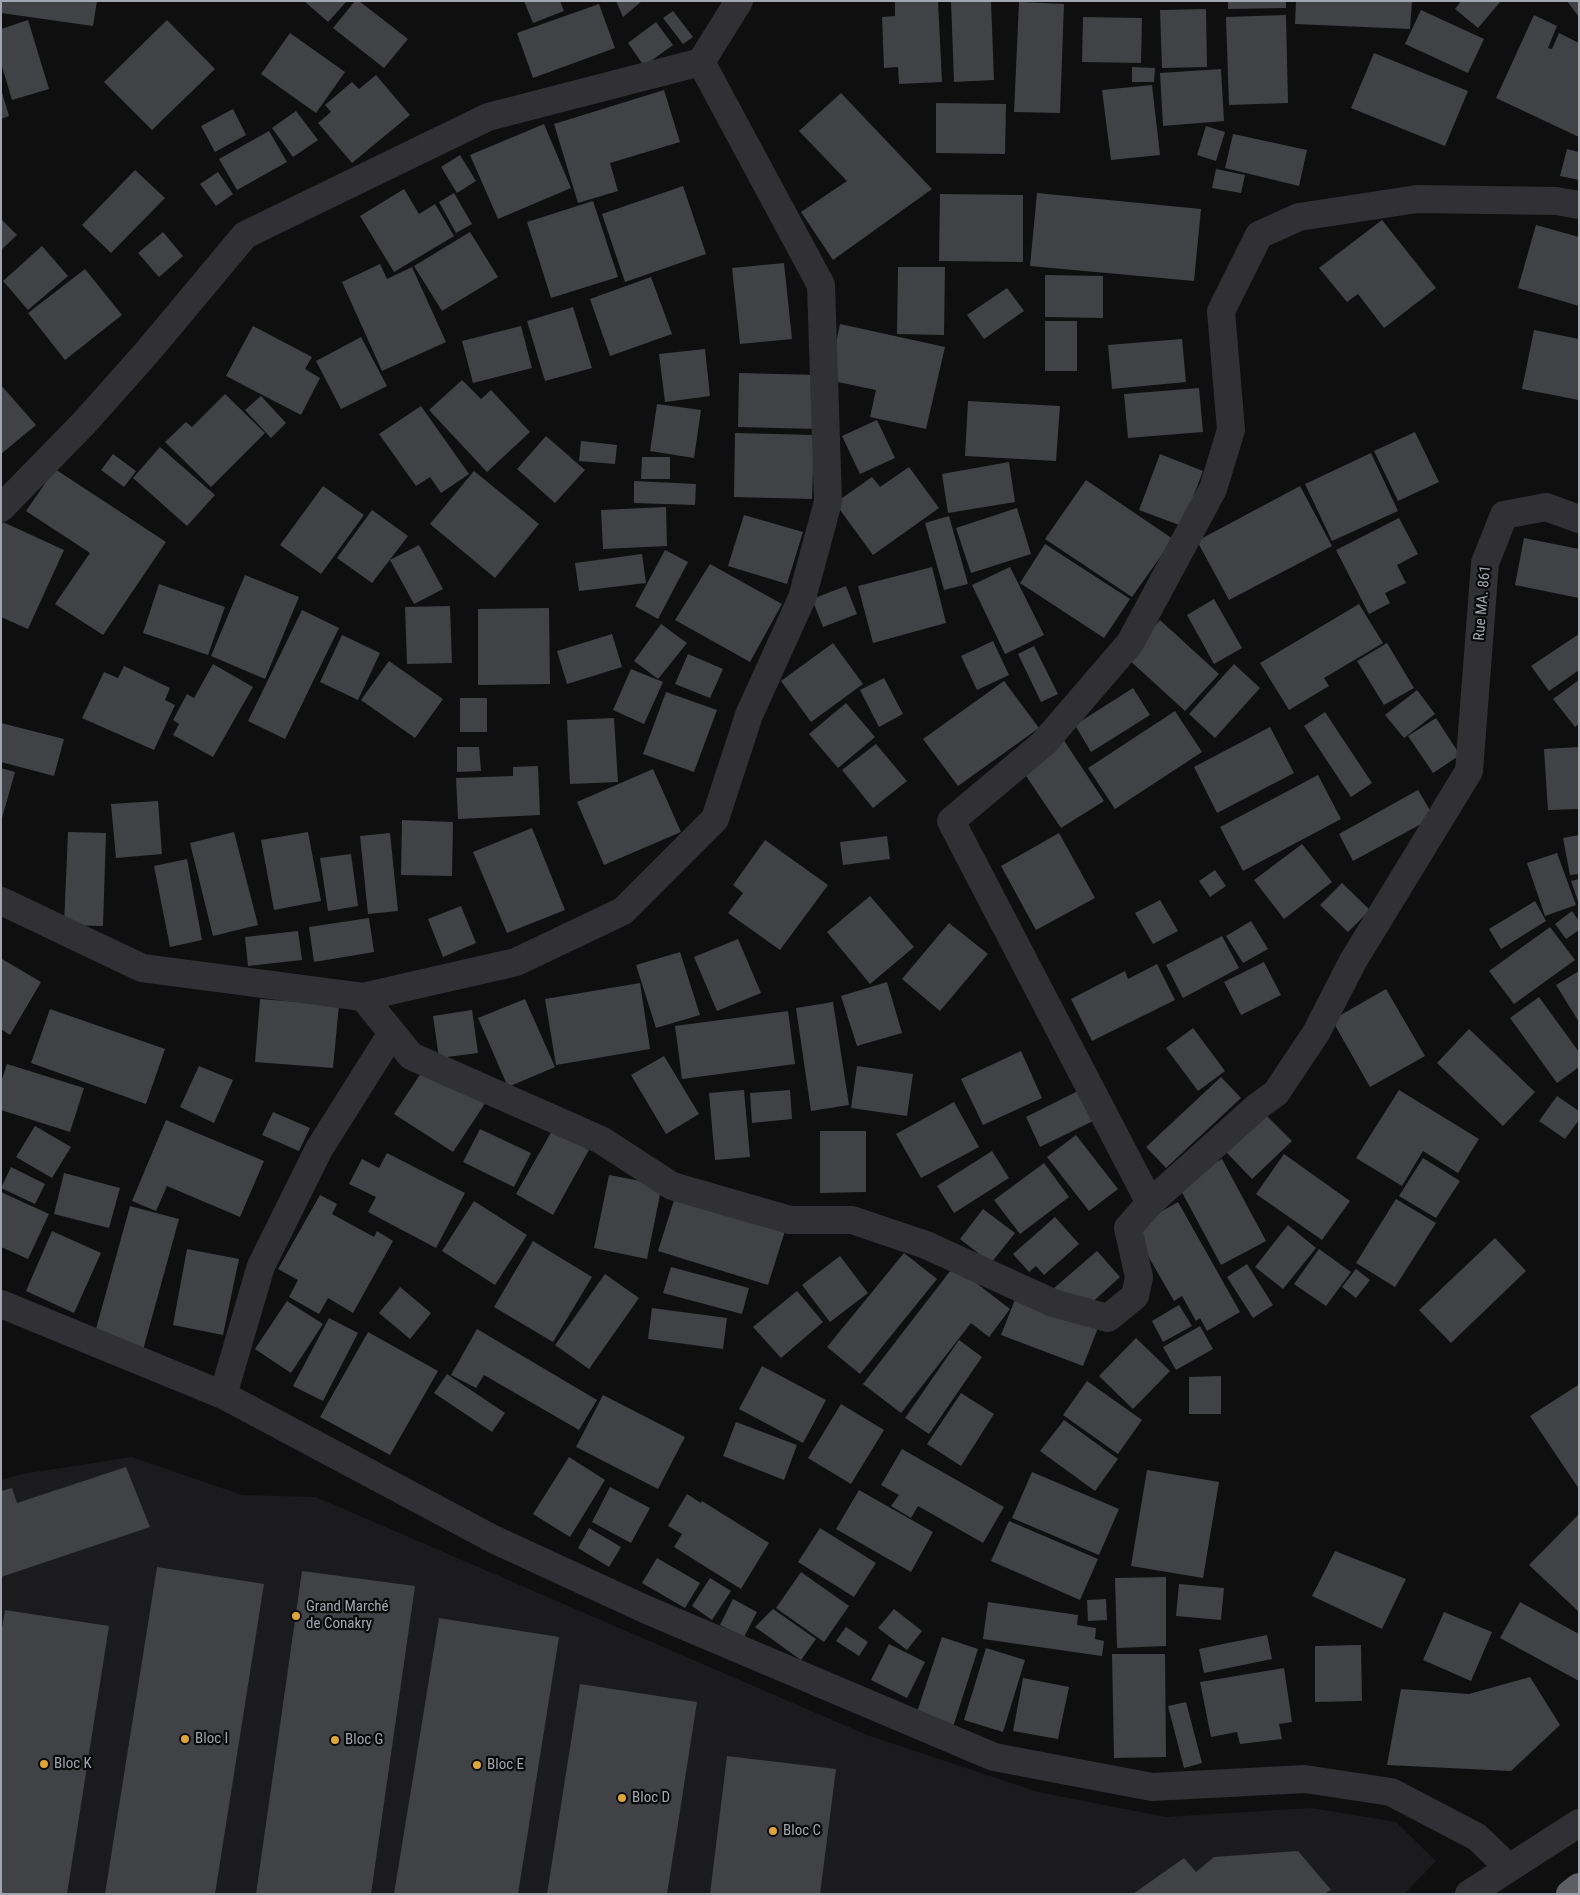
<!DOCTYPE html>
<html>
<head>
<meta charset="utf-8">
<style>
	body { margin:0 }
	#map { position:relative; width:1580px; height:1895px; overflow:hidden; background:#0f0f10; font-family:"Roboto Condensed",sans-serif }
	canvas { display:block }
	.frame { position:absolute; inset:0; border:2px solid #a2a6b0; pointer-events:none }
</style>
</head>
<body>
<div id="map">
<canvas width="1580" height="1895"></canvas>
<div class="frame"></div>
</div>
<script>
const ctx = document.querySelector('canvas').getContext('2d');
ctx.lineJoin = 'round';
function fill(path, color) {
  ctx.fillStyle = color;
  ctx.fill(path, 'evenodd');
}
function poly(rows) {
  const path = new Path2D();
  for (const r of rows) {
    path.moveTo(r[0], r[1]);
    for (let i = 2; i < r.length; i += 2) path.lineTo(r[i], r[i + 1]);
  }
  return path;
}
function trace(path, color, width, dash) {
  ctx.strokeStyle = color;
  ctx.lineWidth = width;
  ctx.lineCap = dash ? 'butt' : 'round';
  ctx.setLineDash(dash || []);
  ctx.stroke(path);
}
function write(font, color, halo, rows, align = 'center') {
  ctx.font = font + ' "Roboto Condensed",sans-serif';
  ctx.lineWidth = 4.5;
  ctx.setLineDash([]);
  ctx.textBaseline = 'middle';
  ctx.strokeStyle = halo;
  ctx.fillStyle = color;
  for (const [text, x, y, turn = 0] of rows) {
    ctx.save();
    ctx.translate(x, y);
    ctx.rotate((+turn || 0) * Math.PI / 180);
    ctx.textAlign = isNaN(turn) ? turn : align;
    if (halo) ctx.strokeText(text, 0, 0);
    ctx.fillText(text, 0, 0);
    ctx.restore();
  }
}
const built = poly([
	[132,1457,242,1495,316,1497,867,1735,1038,1792,1166,1817,1311,1808,1396,1822,1436,1861,1404,1894,1,1894,1,1480,22,1474]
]);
const building = poly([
	[1,1,97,1,93,26,1,13],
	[304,1,347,1,328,22],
	[355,1,359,1,408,39,384,68,333,28],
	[524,1,560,1,564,11,533,23],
	[616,1,642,1,623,17],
	[938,1,942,82,899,84,898,67,884,68,882,17,895,16,895,2],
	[951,1,991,1,994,80,954,82],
	[1228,1,1286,1,1286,8,1228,9],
	[1296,1,1412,1,1410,29,1295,24],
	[1461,1,1501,1,1478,28,1455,9],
	[1567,1,1579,1,1579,17],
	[1019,2,1064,4,1060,113,1014,112],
	[599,4,615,48,533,78,517,33],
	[1206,9,1207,67,1162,68,1160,10],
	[1421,10,1484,39,1468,73,1405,44],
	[673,11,693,37,683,44,663,18],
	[1286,15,1288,103,1229,105,1226,17],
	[1534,15,1557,26,1548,48,1552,49,1559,33,1579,43,1579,137,1496,98],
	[1083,17,1142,18,1141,63,1082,62],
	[28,20,49,89,12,100,1,63,1,29],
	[167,20,215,69,152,130,104,82],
	[656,22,673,45,644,66,628,43],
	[290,33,345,72,316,113,261,74],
	[1374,53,1468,91,1445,146,1351,108],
	[1132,67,1155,68,1154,82,1132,82],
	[1221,69,1224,121,1163,126,1160,73],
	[376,75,410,115,352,163,318,123,331,112,325,105,352,82,359,89],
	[1152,85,1160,155,1111,160,1102,90],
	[1,89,9,116,1,119],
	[664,90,680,142,610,163,618,191,578,203,554,124],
	[841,93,932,189,833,260,801,212,847,181,799,131],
	[936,103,1006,104,1005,154,936,153],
	[233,109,246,135,215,152,201,126],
	[296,111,318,140,293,157,272,128],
	[544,124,571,188,498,219,470,155],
	[1206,126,1225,132,1216,161,1197,155],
	[269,131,287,162,237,190,219,159],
	[1233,134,1307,150,1299,186,1225,168],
	[1567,149,1579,152,1579,180,1560,176],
	[460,155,476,181,457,193,441,167],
	[1216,169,1245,175,1241,193,1212,188],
	[135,170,165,198,111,253,82,225],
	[218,172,233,194,216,206,200,184],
	[683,186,706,254,625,282,602,214],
	[404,189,419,214,435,204,454,236,394,272,360,216],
	[454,193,472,224,456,233,439,202],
	[1037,193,1201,209,1194,281,1030,266],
	[940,194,1023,195,1023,262,939,261],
	[593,201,618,277,551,298,527,222],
	[1,219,17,235,1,250],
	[1382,220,1436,288,1384,328,1358,294,1347,302,1319,268],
	[1536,225,1579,237,1579,306,1518,288],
	[163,232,183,256,159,277,138,253],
	[470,232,498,277,442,311,414,266],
	[42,246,68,276,28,310,3,281],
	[784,263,792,339,740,344,732,268],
	[380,264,387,279,412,267,446,342,382,371,342,282],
	[898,267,945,267,944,335,897,334],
	[85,269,122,315,65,360,28,313],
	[1045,275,1103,276,1103,318,1045,317],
	[651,277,672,334,610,356,590,299],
	[1007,288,1024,311,984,339,967,315],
	[573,307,592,368,545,381,527,321],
	[1045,321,1077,321,1077,371,1045,371],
	[840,324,945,347,926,429,870,417,876,390,828,380],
	[253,326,312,357,305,369,320,378,301,415,226,376],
	[521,326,532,368,473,383,462,341],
	[1534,330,1579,339,1579,400,1522,389],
	[361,337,387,386,341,409,316,361],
	[1182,339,1186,382,1112,389,1108,345],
	[705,349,710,396,665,402,659,354],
	[739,373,818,375,817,429,738,427],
	[462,380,481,399,491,390,530,432,487,472,429,410],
	[1,385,36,425,1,454],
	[1199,388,1203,432,1128,438,1124,394],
	[225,394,265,433,211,487,165,442,186,422,192,427],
	[261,396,286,423,271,438,245,410],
	[968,401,1060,406,1056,461,965,456],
	[657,404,701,410,694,458,650,451],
	[421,406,469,474,441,493,430,477,416,486,379,434],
	[877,420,895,458,860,474,842,436],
	[1415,432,1439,482,1398,501,1374,451],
	[735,433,814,435,812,499,734,497],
	[546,436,585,470,555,503,517,469],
	[581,441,617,445,615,464,579,461],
	[160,447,215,495,187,526,133,478],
	[1371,453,1398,511,1332,541,1305,484],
	[113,454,136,471,124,487,101,470],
	[1160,454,1203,471,1182,526,1139,510],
	[642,457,670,457,670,479,641,479],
	[1009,462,1015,502,948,513,942,474],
	[909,467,939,508,873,555,835,503,872,477,880,487],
	[55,469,166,542,103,635,55,604,90,553,26,511],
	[474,471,539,524,495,578,430,524],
	[1086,480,1173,539,1132,597,1045,539],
	[634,481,696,484,695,505,634,503],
	[323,486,364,515,321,574,280,545],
	[1300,486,1332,546,1229,600,1197,541],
	[666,507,667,546,603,549,601,510],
	[1017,508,1031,554,971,573,956,528],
	[372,510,408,536,372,583,337,558],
	[744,515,803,532,787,584,728,566],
	[949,516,968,584,944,590,925,523],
	[1399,518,1418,554,1397,565,1406,583,1385,593,1390,603,1369,614,1336,550],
	[3,522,64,550,28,629,1,617,1,526],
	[1524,538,1579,549,1579,598,1515,585],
	[1045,544,1130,599,1104,638,1020,583],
	[419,545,443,589,414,604,390,560],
	[665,550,688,562,658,619,635,606],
	[642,554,646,583,579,591,575,563],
	[710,564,782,604,750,662,675,620],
	[932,567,946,623,873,643,858,586],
	[1010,567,1044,635,1005,654,972,585],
	[245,575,299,597,265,679,211,656],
	[159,584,225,607,208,655,143,633],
	[846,586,857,614,823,627,812,599],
	[1214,599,1242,648,1214,664,1187,615],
	[1359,604,1383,643,1324,678,1329,686,1289,710,1260,663],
	[450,606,452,663,407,664,405,607],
	[549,608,550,684,478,685,478,609],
	[302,610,339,628,285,739,248,721],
	[1160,620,1219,674,1185,711,1126,657],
	[661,624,687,643,658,679,634,661],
	[612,634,622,667,567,684,557,651],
	[1579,634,1579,670,1549,691,1531,666],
	[342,635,380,653,358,700,320,682],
	[993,641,1009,675,977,690,961,656],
	[833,643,863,684,811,722,781,681],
	[1387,643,1414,688,1384,705,1357,661],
	[1034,646,1058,694,1041,702,1018,654],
	[688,654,723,669,710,698,675,684],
	[389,661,443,699,415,738,361,700],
	[213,664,253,687,213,757,173,735,179,724,173,720,187,694,194,698],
	[1234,664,1260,688,1215,738,1189,714],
	[124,666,170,688,165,700,175,705,154,750,82,718,104,672,118,678],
	[631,669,663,682,644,724,613,710],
	[884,678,903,714,879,727,860,690],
	[1579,680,1579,724,1575,727,1553,699],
	[1004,681,1039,728,958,786,923,739],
	[1133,688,1150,715,1091,752,1075,725],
	[1417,690,1435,714,1404,738,1385,715],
	[666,692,717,710,694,772,643,754],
	[460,698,487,698,487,732,460,732],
	[846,703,875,737,838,768,809,734],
	[1175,711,1202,752,1115,809,1088,768],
	[1325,712,1372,783,1351,797,1304,726],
	[614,718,618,782,570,784,567,720],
	[1436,718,1460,755,1433,773,1408,736],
	[1,723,64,739,54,776,1,762],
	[1270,727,1294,773,1217,813,1194,767],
	[1063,739,1104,801,1061,828,1020,767],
	[876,744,907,781,873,808,842,770],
	[457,747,479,747,481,771,457,772],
	[1579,747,1579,809,1548,810,1544,749],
	[538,766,540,815,458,819,456,778,513,776,513,767],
	[1,768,15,772,2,818,1,817],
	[653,769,681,832,604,865,577,802],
	[1318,775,1341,819,1243,871,1220,827],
	[1418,790,1434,817,1353,861,1339,834],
	[158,801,162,854,116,858,111,804],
	[402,820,453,822,452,876,401,875],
	[532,828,565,910,507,933,473,852],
	[68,832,106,833,103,926,64,925],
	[234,832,258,925,213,936,190,843],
	[308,832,321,901,274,910,261,840],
	[390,833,398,911,368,914,360,836],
	[1059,833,1095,898,1036,930,1001,866],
	[1579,835,1579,874,1570,875,1563,838],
	[887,836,890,859,843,865,840,842],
	[765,840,828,885,780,950,728,913,743,893,733,885],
	[1302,844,1332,882,1284,919,1254,880],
	[1557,853,1576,905,1545,916,1527,863],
	[351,854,358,906,328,911,320,858],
	[187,859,202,940,170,947,154,866],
	[1215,870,1226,886,1210,897,1199,881],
	[1579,879,1579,901,1578,901,1571,881],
	[1342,883,1370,910,1348,932,1320,905],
	[870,896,914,947,870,984,827,932],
	[1160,900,1178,931,1153,944,1135,913],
	[1535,901,1546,921,1501,949,1489,929],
	[461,906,476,943,443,957,428,919],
	[1572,911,1579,921,1579,930,1566,939,1555,924],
	[369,918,374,952,314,962,309,927],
	[1251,921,1268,949,1243,963,1226,936],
	[949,923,988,954,940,1011,902,979],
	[1550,927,1575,960,1514,1004,1489,971],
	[298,931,302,960,248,966,245,937],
	[1222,936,1239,968,1183,998,1166,965],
	[738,939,761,993,717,1011,694,957],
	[680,952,700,1015,656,1028,636,965],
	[2,959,41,982,10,1035,1,1029],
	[1264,962,1281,995,1241,1015,1224,982],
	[1157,964,1175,1000,1092,1041,1071,999,1125,971,1128,979],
	[1579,971,1579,1022,1556,985],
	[887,982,902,1033,857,1046,841,996],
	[640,983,650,1049,556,1065,545,999],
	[1386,989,1425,1056,1370,1087,1332,1020],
	[1539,997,1579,1052,1579,1067,1557,1083,1510,1018],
	[260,999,339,1005,333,1068,255,1062],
	[525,999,555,1067,508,1087,478,1018],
	[833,1002,849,1105,811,1111,796,1008],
	[50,1009,165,1049,146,1104,31,1063],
	[472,1010,478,1053,439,1058,433,1016],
	[788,1011,795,1064,682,1079,675,1026],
	[1193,1028,1225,1071,1198,1091,1166,1048],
	[1469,1029,1535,1092,1503,1126,1437,1063],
	[1021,1051,1042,1098,983,1125,961,1079],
	[664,1056,699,1114,666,1134,631,1075],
	[7,1064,84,1088,70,1132,1,1110,1,1082],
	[427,1064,486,1102,453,1152,394,1114],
	[199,1066,233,1080,214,1123,180,1107],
	[857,1066,913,1074,907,1116,851,1108],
	[1221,1077,1241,1098,1166,1168,1146,1147],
	[744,1090,750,1157,715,1160,709,1093],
	[790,1090,792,1119,752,1123,750,1093],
	[1080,1090,1095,1120,1040,1147,1026,1117],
	[1399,1090,1479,1139,1458,1173,1423,1151,1402,1186,1356,1158],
	[1557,1096,1579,1111,1579,1120,1565,1139,1539,1121],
	[954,1102,979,1147,921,1178,896,1134],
	[273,1112,310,1128,299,1151,262,1135],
	[1265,1114,1292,1141,1252,1179,1226,1152],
	[166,1120,264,1161,240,1217,167,1186,156,1211,132,1201],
	[35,1126,71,1147,52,1178,16,1157],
	[480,1129,531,1153,514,1187,463,1162],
	[553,1129,589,1150,553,1215,516,1194],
	[820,1131,866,1131,866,1192,820,1193],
	[1076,1135,1118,1189,1089,1211,1047,1157],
	[992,1151,1009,1178,954,1213,937,1186],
	[387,1153,465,1193,436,1248,368,1212,376,1197,349,1184,362,1159,379,1168],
	[1284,1154,1350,1201,1322,1240,1256,1194],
	[1423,1158,1460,1181,1436,1218,1399,1196],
	[1222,1159,1266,1241,1221,1265,1177,1183],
	[1044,1163,1069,1197,1020,1234,994,1200],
	[11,1167,45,1184,35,1204,1,1188],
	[64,1173,120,1188,109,1228,54,1214],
	[609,1175,662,1185,647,1259,594,1248],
	[1,1192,49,1214,28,1259,1,1247],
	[320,1195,337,1204,332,1214,374,1237,377,1231,393,1241,353,1313,328,1298,319,1314,289,1297,298,1280,278,1269],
	[675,1197,785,1231,768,1285,658,1251],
	[1396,1199,1436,1223,1395,1287,1356,1263],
	[474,1201,527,1235,495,1285,442,1251],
	[1178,1202,1240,1312,1207,1331,1200,1318,1196,1321,1182,1296,1174,1301,1132,1228],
	[130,1206,179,1219,143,1350,94,1336],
	[983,1209,1015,1233,991,1263,960,1239],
	[1055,1217,1079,1244,1044,1275,1036,1266,1029,1272,1013,1254],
	[1288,1225,1316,1248,1283,1289,1255,1267],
	[52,1231,101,1253,74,1313,26,1291],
	[1495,1238,1526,1271,1451,1343,1419,1310],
	[533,1241,592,1277,553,1342,494,1307],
	[187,1249,239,1259,223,1335,173,1325],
	[1319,1249,1351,1272,1326,1306,1294,1284],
	[1097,1251,1120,1277,1087,1307,1070,1306,1054,1288],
	[904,1253,937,1279,860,1374,827,1347],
	[840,1256,868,1293,830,1322,802,1285],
	[1247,1264,1273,1305,1253,1318,1227,1277],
	[954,1266,1010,1309,989,1337,971,1323,901,1413,863,1384],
	[671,1267,749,1288,742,1314,663,1293],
	[1356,1269,1370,1280,1356,1298,1342,1287],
	[605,1274,639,1298,589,1369,555,1345],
	[400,1287,431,1313,410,1339,379,1313],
	[797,1291,823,1322,781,1358,753,1327],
	[1016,1297,1098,1328,1083,1366,1001,1335],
	[287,1301,323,1324,291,1373,255,1349],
	[1179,1305,1192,1326,1163,1342,1152,1321],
	[652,1308,727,1318,723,1349,648,1339],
	[329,1318,358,1333,323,1401,293,1386],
	[1200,1326,1213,1349,1176,1370,1163,1347],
	[477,1329,597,1400,579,1430,484,1375,476,1388,451,1375],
	[368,1332,438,1371,390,1455,320,1417],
	[1136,1338,1170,1371,1133,1409,1099,1376],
	[959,1340,982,1357,929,1434,905,1418],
	[762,1366,826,1400,803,1443,739,1409],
	[447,1374,505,1413,492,1432,434,1393],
	[1221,1376,1221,1414,1189,1414,1189,1377],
	[1087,1381,1142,1420,1118,1454,1063,1415],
	[1578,1385,1579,1387,1579,1489,1530,1416],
	[961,1393,994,1414,961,1466,927,1444],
	[603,1395,685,1437,658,1489,576,1447],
	[841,1404,884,1430,851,1484,808,1458],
	[1064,1420,1118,1459,1095,1491,1040,1451],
	[736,1422,797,1445,784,1480,723,1456],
	[902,1449,1004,1507,983,1543,918,1506,911,1518,891,1506,899,1495,881,1485],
	[569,1457,605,1480,570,1537,533,1514],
	[126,1467,150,1527,1,1577,1,1491,12,1488,17,1503],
	[1147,1470,1219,1482,1203,1578,1131,1566],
	[1032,1472,1119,1509,1099,1555,1012,1518],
	[610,1487,650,1508,631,1543,592,1522],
	[859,1490,933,1532,911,1572,836,1529],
	[687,1494,701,1503,702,1501,769,1543,741,1589,674,1547,682,1534,668,1526],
	[1579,1514,1579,1612,1529,1565],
	[1009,1521,1098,1559,1080,1600,991,1561],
	[589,1528,621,1547,609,1567,578,1548],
	[820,1528,876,1563,854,1597,798,1562],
	[1335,1551,1406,1579,1382,1629,1312,1596],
	[657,1558,700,1583,685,1608,642,1583],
	[157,1567,264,1584,215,1894,105,1894],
	[302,1571,415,1586,371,1894,256,1894],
	[801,1572,849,1606,824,1642,776,1608],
	[1166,1577,1166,1646,1117,1648,1115,1578],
	[710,1578,731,1591,712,1620,692,1606],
	[1179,1584,1224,1588,1221,1620,1176,1616],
	[733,1599,757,1612,744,1637,720,1625],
	[1106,1599,1107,1620,1088,1621,1087,1600],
	[988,1602,1078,1615,1077,1625,1096,1628,1095,1639,1104,1641,1102,1656,983,1639],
	[1520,1602,1579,1634,1579,1681,1500,1638],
	[773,1609,816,1639,801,1660,755,1627],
	[894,1609,922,1631,907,1650,878,1628],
	[5,1610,109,1626,67,1894,1,1894,1,1634],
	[1444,1612,1492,1632,1471,1681,1423,1660],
	[439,1618,559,1637,518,1894,394,1894],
	[846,1627,868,1642,859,1656,836,1641],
	[1267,1635,1272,1659,1204,1673,1199,1649],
	[942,1637,978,1649,953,1727,916,1715],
	[889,1644,925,1662,907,1698,871,1680],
	[1361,1645,1362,1701,1315,1702,1315,1646],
	[986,1648,1025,1660,1003,1732,964,1720],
	[1112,1654,1165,1654,1166,1757,1114,1758],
	[1284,1668,1292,1722,1279,1724,1282,1739,1240,1744,1237,1732,1211,1737,1200,1682],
	[1530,1677,1560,1725,1511,1771,1387,1765,1401,1689,1469,1694],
	[1023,1678,1069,1687,1058,1739,1013,1731],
	[580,1684,697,1702,667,1894,547,1894],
	[1186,1702,1202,1763,1184,1768,1168,1706],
	[727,1756,836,1769,820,1894,710,1894],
	[1298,1851,1331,1890,1324,1894,1133,1894,1184,1858,1196,1872,1214,1857]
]);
const minor = poly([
	[701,62,739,1],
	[1,508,85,422,149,350,245,235,488,117,701,62],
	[1,901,142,968,363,997,516,962,623,911,715,819,749,715,802,598,828,502,821,285,701,62],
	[363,997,411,1056,601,1140,672,1186,790,1220,852,1220,926,1245,1053,1303,1108,1318,1135,1296,1139,1277,1128,1228,1150,1203,1258,1106,1276,1093,1316,1033,1353,961,1469,771,1485,563,1504,515,1546,507,1579,519],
	[1150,1203,951,821,1044,743,1130,643,1213,489,1231,430,1221,311,1259,235,1299,217,1417,199,1556,201,1579,205],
	[1,1304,223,1395,493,1539,647,1610,994,1757,1152,1787,1305,1779,1391,1792,1477,1837,1509,1868],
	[223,1395,261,1266,319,1149,392,1033],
	[1469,1894,1579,1823]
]);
const highway = poly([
	[1570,1894,1579,1887]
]);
const markers = [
	[296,1616,5,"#dea63a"],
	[185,1739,5,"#dea63a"],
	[335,1740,5,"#dea63a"],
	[44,1764,5,"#dea63a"],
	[477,1765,5,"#dea63a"],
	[622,1798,5,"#dea63a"],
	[773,1831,5,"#dea63a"]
];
const streetNames = [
	["Rue MA. 861",1483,603,-85]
];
const poiNames = [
	["Grand Marché",306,1607],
	["de Conakry",306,1624],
	["Bloc I",195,1739],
	["Bloc G",345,1740],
	["Bloc K",54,1764],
	["Bloc E",487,1765],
	["Bloc D",632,1798],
	["Bloc C",783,1831]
];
fill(built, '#1b1b1d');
fill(building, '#414246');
trace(minor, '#313135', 28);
trace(highway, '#5d5f65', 28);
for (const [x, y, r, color] of markers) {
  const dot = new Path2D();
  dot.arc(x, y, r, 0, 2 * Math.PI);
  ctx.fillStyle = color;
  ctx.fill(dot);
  trace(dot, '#0a0a0b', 2);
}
write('15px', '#a2a6b0', '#0a0a0b', streetNames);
write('15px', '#a2a6b0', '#0a0a0b', poiNames, 'left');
</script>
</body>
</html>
